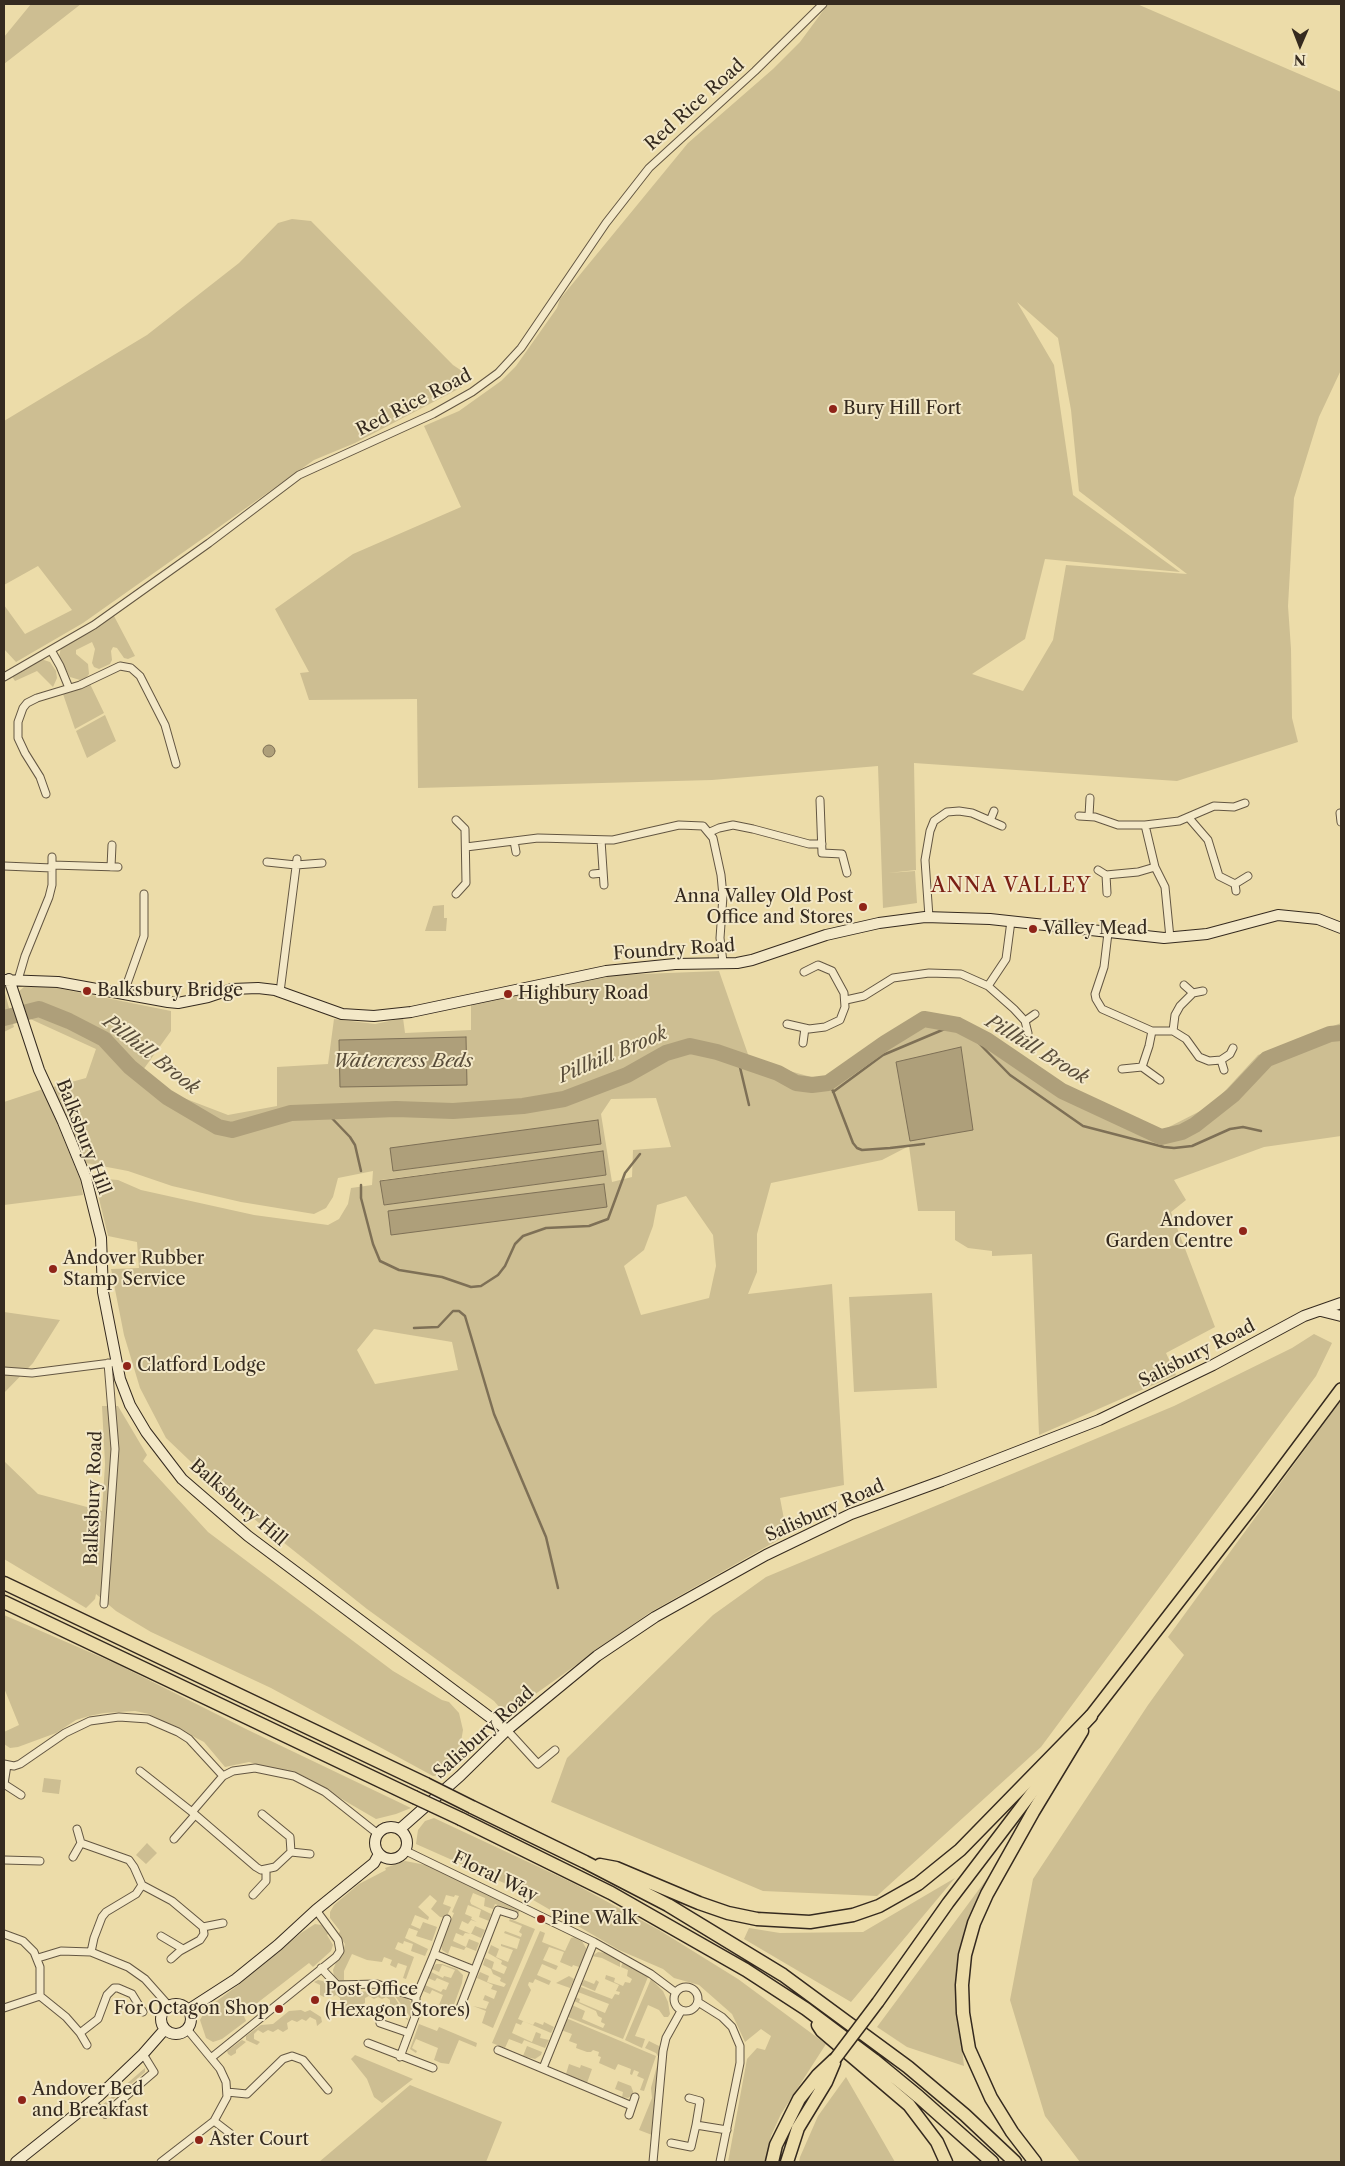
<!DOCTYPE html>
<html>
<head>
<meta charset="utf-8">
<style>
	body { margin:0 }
	#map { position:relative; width:1345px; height:2166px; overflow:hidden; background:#ecdca9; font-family:"Libre Caslon Text",serif }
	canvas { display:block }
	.frame { position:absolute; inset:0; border:5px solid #352a1f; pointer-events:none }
	.north { position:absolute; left:1275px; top:20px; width:50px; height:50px; -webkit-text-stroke:4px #f3e8c7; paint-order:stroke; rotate:181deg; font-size:14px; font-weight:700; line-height:20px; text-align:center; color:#352a1f }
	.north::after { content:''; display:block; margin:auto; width:18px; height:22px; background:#352a1f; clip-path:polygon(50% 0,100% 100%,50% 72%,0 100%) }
</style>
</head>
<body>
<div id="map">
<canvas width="1345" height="2166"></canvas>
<div class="frame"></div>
<div class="north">N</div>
</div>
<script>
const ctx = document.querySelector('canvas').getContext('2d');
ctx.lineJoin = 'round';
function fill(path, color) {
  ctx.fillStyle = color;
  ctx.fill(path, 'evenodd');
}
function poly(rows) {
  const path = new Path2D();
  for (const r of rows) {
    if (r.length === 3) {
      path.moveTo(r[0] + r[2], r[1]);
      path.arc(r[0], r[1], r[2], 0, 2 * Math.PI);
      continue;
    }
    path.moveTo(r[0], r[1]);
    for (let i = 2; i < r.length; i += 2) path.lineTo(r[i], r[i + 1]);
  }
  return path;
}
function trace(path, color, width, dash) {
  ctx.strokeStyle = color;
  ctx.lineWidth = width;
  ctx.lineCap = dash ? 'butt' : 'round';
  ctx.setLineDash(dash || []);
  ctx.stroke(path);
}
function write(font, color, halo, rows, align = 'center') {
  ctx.font = font + ' "Libre Caslon Text",serif';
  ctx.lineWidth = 4;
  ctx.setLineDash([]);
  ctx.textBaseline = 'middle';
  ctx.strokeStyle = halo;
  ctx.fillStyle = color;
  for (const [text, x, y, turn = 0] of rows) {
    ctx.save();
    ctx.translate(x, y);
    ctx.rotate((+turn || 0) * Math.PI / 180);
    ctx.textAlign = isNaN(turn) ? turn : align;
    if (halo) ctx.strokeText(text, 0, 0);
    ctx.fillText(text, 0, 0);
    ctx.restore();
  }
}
const green = poly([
	[31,4,81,4,4,64,4,37],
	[828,4,1137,4,1341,92,1341,370,1319,417,1294,498,1288,606,1291,649,1292,718,1298,742,1177,781,914,763,916,870,888,873,915,871,917,903,883,908,878,766,712,780,418,788,417,699,309,700,300,673,309,672,275,609,353,554,461,507,424,426,459,411,501,381,516,366,557,308,560,299,688,143,773,69,800,42],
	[1017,302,1058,338,1071,410,1079,491,1187,574,1066,565,1053,640,1023,691,972,674,1025,639,1045,559,1180,572,1073,495,1054,365],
	[292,219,311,221,453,365,465,373,462,387,355,443,314,460,83,623,16,662,4,649,4,605,25,634,72,610,38,566,4,585,4,421,147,335,239,263,278,223],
	[114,616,135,656,128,659,124,658,117,648,113,647,111,651,112,660,110,664,99,669,94,667,92,663,95,649,92,642,76,650,76,654,88,664,89,674,86,678,80,680,70,677,59,657,61,647,95,630],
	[41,659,50,662,56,671,57,678,53,687,37,671,15,681,11,675],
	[90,684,104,713,75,729,63,694],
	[105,715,116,741,87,758,76,731],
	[444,905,444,918,447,918,446,931,425,931,433,906],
	[719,971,750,1060,822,1080,923,1018,958,1025,1062,1085,1163,1130,1212,1105,1258,1055,1341,1023,1341,1136,1264,1147,1174,1180,1186,1200,1171,1212,1215,1327,1166,1353,1176,1375,1039,1435,1032,1254,992,1256,992,1251,968,1248,955,1240,955,1211,918,1211,909,1146,882,1160,771,1183,757,1234,757,1272,748,1294,832,1284,844,1485,780,1498,787,1535,649,1613,506,1715,494,1701,367,1609,234,1503,166,1438,140,1388,124,1335,111,1269,139,1268,137,1242,108,1236,94,1178,118,1180,141,1190,254,1215,328,1225,339,1219,348,1204,351,1188,372,1185,373,1171,338,1178,333,1197,326,1208,314,1214,241,1202,172,1186,128,1171,86,1163,53,1087,86,1078,96,1049,26,1017,18,992,24,987,47,986,171,1011,171,1031,143,1070,168,1092,228,1115,277,1106,277,1067,328,1064,334,1019,375,1024,403,1018,405,1033,471,1030,471,1004,617,975],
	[656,1098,671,1147,633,1150,632,1177,612,1182,601,1114,611,1099],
	[598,1121,601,1144,393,1171],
	[603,1151,606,1175,384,1205,381,1180],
	[686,1196,713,1235,716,1266,709,1298,641,1315,624,1266,644,1250,653,1226,657,1205],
	[374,1329,452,1342,458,1370,375,1384,357,1350],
	[4,989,14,1027,4,1032],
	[43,1089,80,1179,83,1195,4,1205,4,1102],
	[932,1293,937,1388,854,1392,849,1297],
	[4,1312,60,1320,33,1363,4,1393],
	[1314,1334,1332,1343,1316,1376,1041,1747,877,1896,763,1891,551,1802,567,1758,713,1615,766,1577,1174,1406,1292,1348],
	[1341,1400,1341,2162,1080,2162,1045,2116,1010,2000,1033,1879,1148,1705,1184,1655,1168,1637],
	[102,1406,118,1406,147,1455,143,1461,208,1532,393,1671,442,1700,449,1702,459,1713,463,1730,459,1753,439,1776,433,1776,271,1688,151,1632,116,1611,96,1594,95,1599,86,1608,4,1559,4,1461,38,1494,102,1511,105,1464],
	[4,1615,117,1664,248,1730,411,1808,396,1814,376,1819,304,1777,249,1762,225,1767,204,1742,149,1714,135,1711,104,1713,89,1716,76,1720,56,1733,18,1747,10,1748,4,1744,4,1732,19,1725,4,1688],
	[44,1778,61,1780,59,1794,42,1792],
	[434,1818,573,1883,659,1930,738,1979,826,2044,781,2114,771,2136,766,2162,728,2162,747,2059,757,2048,765,2050,771,2036,761,2029,745,2042,732,2014,699,1985,674,1978,663,1969,619,1950,504,1883,416,1844,418,1830,425,1821],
	[147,1843,157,1853,146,1864,136,1855],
	[405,1861,426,1865,520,1910,517,1918,514,1917,517,1911,495,1904,493,1909,484,1906,485,1898,473,1893,470,1901,471,1904,491,1914,489,1921,479,1917,481,1910,468,1905,465,1914,472,1917,471,1919,477,1922,471,1920,468,1924,462,1921,459,1929,471,1934,475,1926,485,1930,481,1938,472,1934,465,1933,463,1936,456,1933,453,1941,466,1947,469,1939,479,1943,476,1951,466,1947,464,1950,451,1946,448,1954,442,1950,441,1945,454,1913,452,1912,459,1896,455,1895,454,1897,446,1895,443,1904,451,1907,446,1918,440,1917,431,1909,437,1901,430,1895,418,1907,429,1917,428,1920,415,1915,411,1925,420,1929,423,1922,437,1927,432,1941,416,1936,418,1931,409,1928,405,1938,428,1949,425,1956,411,1951,413,1944,404,1941,403,1944,398,1942,395,1949,414,1957,406,1979,403,1978,407,1966,398,1963,396,1968,390,1965,392,1960,384,1957,382,1962,367,1960,352,1954,344,1971,344,1980,352,1982,338,1982,334,1977,333,1970,337,1960,342,1956,345,1944,338,1935,340,1931,330,1918,330,1912,334,1905,359,1884,386,1870,385,1868],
	[997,1865,969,1925,955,1986,964,2066,907,2047,877,2027],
	[955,1878,851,2002,744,1939,749,1928,780,1933,863,1932],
	[510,1919,535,1929,493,2028,482,2023,486,2011,473,2006,486,2009,489,2002,483,2000,485,1995,494,1999,497,1991,491,1989,493,1985,477,1978,480,1972,489,1976,487,1982,504,1987,506,1984,500,1981,501,1978,493,1974,491,1969,483,1965,485,1958,494,1962,492,1969,504,1974,507,1967,501,1964,502,1961,488,1953,491,1945,499,1949,496,1957,508,1962,513,1950,501,1946,501,1944,517,1949,520,1939,504,1933,505,1931,521,1937,522,1934,519,1932,522,1926,509,1921],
	[315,1924,321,1925,329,1933,327,1935,333,1945,331,1951,313,1967,309,1963,243,2014,246,2021,222,2039,213,2042,206,2038,200,2020,206,2009,237,1986,301,1933],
	[540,1931,545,1933,542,1942,565,1951,571,1938,575,1937,582,1941,587,1950,579,1967,573,1965,572,1967,560,1962,564,1952,549,1947,543,1960,558,1966,556,1970,542,1964,537,1975,551,1981,549,1985,535,1979,533,1983,529,1982,528,1985,531,1990,518,2019,533,2025,535,2022,543,2025,544,2022,554,2027,551,2033,523,2021,521,2025,516,2023,512,2033,532,2042,536,2032,541,2034,540,2038,549,2040,545,2048,524,2040,522,2044,509,2039,505,2048,492,2043],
	[598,1952,606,1953,620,1961,620,1967,602,1958,592,1956],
	[623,1962,648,1977,623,2039,568,2017,572,2005,585,2011,582,2019,603,2028,605,2024,601,2022,602,2018,598,2016,596,2011,574,2001,575,1997,580,1999,579,2002,605,2013,609,2004,578,1992,581,1987,612,1999,615,1994,619,1995,620,1992,616,1991,619,1985,605,1979,606,1975,615,1978,614,1982,623,1986,625,1982,630,1983,632,1979,627,1976,628,1970,621,1967],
	[436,1964,442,1964,457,1969,463,1975,462,1983,452,2010,439,2005,443,1995,432,1990,430,1994,423,1991,425,1985,441,1992,443,1989,446,1990,449,1983,437,1978,435,1981,428,1978,431,1972,443,1978,444,1976,451,1978,455,1970,442,1965,439,1972,432,1969],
	[569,1976,574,1979,570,1988,556,1983],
	[651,1979,663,1991,668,2002,670,2014,668,2017,664,2017,659,2010,648,2005,635,2036,645,2039,642,2048,625,2040],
	[318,1980,323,1981,340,1992,381,1991,390,1994,395,1998,409,2021,404,2017,403,2013,398,2010,392,2014,383,2011,380,2008,390,2005,390,2000,386,1997,382,1999,378,1997,374,1999,369,1996,365,1998,365,2003,361,2005,360,2010,357,2012,352,2010,348,2012,344,2009,344,2004,340,2002,340,1998,336,1995,332,1997,328,1995,324,1997,320,1995,320,1985,314,1982],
	[584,1980,594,1984,596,1980,599,1982,595,1991,581,1985],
	[397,1995,407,1998,411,2002,414,2009,411,2018,395,1996],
	[301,2010,305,2012,310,2010,321,2017,322,2022,317,2026,316,2020,310,2017,306,2021,302,2019,297,2022,292,2020,287,2023,288,2029,283,2032,278,2029,273,2032,268,2030,263,2033,258,2030,254,2034,254,2039,260,2042,257,2045,246,2040,246,2036,261,2025,273,2024,289,2011],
	[566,2018,656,2056,644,2091,640,2090,644,2079,637,2076,639,2072,634,2070,632,2075,630,2074,631,2069,618,2064,615,2070,599,2063,601,2057,598,2056,599,2052,593,2050,591,2052,587,2052,576,2048,577,2044,569,2041,572,2034,561,2030],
	[419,2024,437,2031,439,2027,477,2043,476,2047,459,2040,449,2064,441,2063,434,2060,438,2048,416,2039,412,2048,417,2051,416,2053,410,2049],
	[242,2040,246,2042,236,2050,236,2053,231,2056,228,2054,227,2051],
	[649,2041,659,2046,660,2049,652,2135,639,2130,652,2098,651,2088,659,2058,656,2053,645,2048],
	[527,2046,542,2052,541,2055,535,2059,523,2056],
	[355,2055,413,2079,382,2103,374,2097,367,2079,351,2059],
	[569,2064,580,2068,581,2065,592,2069,587,2083,566,2074],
	[145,2068,145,2072,104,2107,100,2107],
	[846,2077,895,2162,799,2162,800,2157,818,2116],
	[618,2081,631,2086,634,2094,628,2098,622,2097,623,2092,615,2089],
	[410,2085,502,2122,486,2162,319,2162]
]);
const water = poly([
	[269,751,6],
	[466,1037,467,1085,340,1087,339,1040,466,1037],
	[961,1047,973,1130,910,1141,896,1062,961,1047],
	[598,1120,601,1144,393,1171,390,1148,598,1120],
	[603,1151,606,1175,384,1205,380,1181,603,1151],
	[604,1184,607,1207,391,1235,388,1211,604,1184]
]);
const stream = poly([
	[738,1059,749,1105],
	[828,1083,833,1091,853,1143,857,1148,862,1150,890,1148,924,1144],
	[833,1092,883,1055,947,1028,956,1028,968,1032,1010,1075,1083,1126,1164,1147,1174,1148,1192,1146,1230,1129,1243,1127,1261,1131],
	[325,1111,350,1137,355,1145,361,1171],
	[361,1185,361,1198,373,1244,380,1261,399,1270,442,1277,471,1287,481,1286,498,1275,505,1266,515,1244,523,1236,546,1228,589,1226,608,1219,625,1173,640,1154],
	[414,1328,438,1327,453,1311,459,1311,465,1316,494,1414,546,1537,558,1588]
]);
const river = poly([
	[4,1018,39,1009,69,1021,104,1039,130,1067,167,1097,218,1127,232,1130,291,1113,396,1109,453,1111,523,1106,564,1099,627,1075,666,1053,690,1046,717,1052,778,1073,796,1083,812,1085,828,1083,885,1043,924,1019,958,1025,987,1040,1062,1091,1161,1137,1182,1132,1195,1125,1233,1095,1267,1059,1330,1034,1341,1033]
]);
const street = poly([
	[51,650,60,666,69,688],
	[4,677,94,625,209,543,299,475,433,414,472,392,498,373,521,348,606,223,649,168,755,71,823,4],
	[46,794,40,777,25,753,18,738,18,722,23,708,27,703,37,698,80,685,120,666,131,668,140,676,165,725,176,764],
	[820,800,822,853,842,854,847,873],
	[1340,813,1341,822],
	[1079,816,1095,817,1118,825,1145,825,1179,821,1214,806,1234,807,1245,803],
	[1089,816,1090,798],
	[1189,818,1208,840,1219,876,1235,884],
	[456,820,465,829,466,883,456,894],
	[990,821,994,811],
	[1145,825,1155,867,1165,887,1170,938],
	[710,832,719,828,733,825,753,829,809,844,822,844],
	[601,840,604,885],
	[514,841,516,852],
	[466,847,538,838,613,840,679,825,703,826,713,838,721,875,723,896,720,938,723,962],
	[267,862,296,865,322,863],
	[52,865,118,867],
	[4,866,52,868],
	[111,867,112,845],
	[1098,870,1106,875],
	[593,874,603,873],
	[1236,891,1235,884,1248,876],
	[1107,893,1106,875,1138,872,1155,867],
	[929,917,925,860,930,831,934,821,947,812,959,811,972,813,1002,826],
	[1108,933,1104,967,1095,994,1096,999,1102,1009,1152,1031,1173,1031,1186,1039,1199,1057,1209,1061,1221,1060,1230,1054,1233,1048],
	[18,980,25,956,49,897,52,885,52,857],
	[1184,985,1193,993,1203,991],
	[988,986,1014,1009,1025,1021,1028,1033],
	[280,992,297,859],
	[123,995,144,936,144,894],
	[846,1000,864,996,893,978,929,973,961,974,988,986,1006,959,1011,921],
	[1025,1021,1035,1014],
	[787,1024,809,1029,825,1027,840,1020,845,1007,844,993,832,971,818,965,804,972],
	[1173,1031,1175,1015,1180,1006,1193,993],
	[803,1043,805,1028],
	[1221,1060,1224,1070],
	[1142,1067,1149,1046,1152,1031],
	[1122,1069,1142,1067,1160,1080],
	[4,1371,32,1373,111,1363],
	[104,1604,115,1449,108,1363],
	[507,1730,538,1764,555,1750],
	[4,1764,14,1766,20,1764,65,1733,90,1721,119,1717,148,1719,178,1732,189,1739,223,1776,233,1771,255,1768,294,1776,325,1792,378,1834],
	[7,1765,4,1784,21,1795],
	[140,1771,192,1812,223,1776],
	[192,1812,256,1867,261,1870,275,1867,291,1852,310,1854],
	[262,1814,290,1837,291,1852],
	[174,1839,195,1815],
	[81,1843,129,1860,134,1867,142,1885,136,1894,106,1912,102,1917,94,1938,91,1952],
	[406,1851,594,1942,651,1974,675,1992],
	[73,1857,81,1843,77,1829],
	[4,1860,40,1861],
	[142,1885,172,1901,203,1927,204,1934,200,1940,180,1951,171,1959],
	[253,1895,266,1881,266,1871],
	[203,1927,223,1923],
	[4,1934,23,1941,34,1952,40,1967,40,1996],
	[161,1936,183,1949],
	[434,1954,447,1919],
	[38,1958,61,1951,91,1952,128,1967,145,1979,169,2006],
	[321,1968,337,1985,377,1984,416,1997],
	[686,1999,12],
	[40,1996,66,2017,80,2033,87,2045],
	[698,2002,722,2017,732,2027,740,2046,740,2063,720,2162],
	[4,2008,40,1996],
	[460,2008,498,1910,514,1915],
	[380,2023,409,2033],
	[80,2033,98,2019,107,1995,114,1988,118,1988,132,1994,143,2012],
	[368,2043,433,2068],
	[498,2050,632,2106],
	[400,2057,416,2014,416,1997,434,1954,474,1970],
	[211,2058,336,1957,340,1951,338,1940,316,1910],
	[543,2068,594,1942],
	[227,2092,247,2094,283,2059,292,2056,303,2060,328,2090],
	[689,2098,700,2101,696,2125],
	[91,2102,105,2114,154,2072,143,2054],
	[629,2115,635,2097],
	[214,2121,231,2134],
	[671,2143,691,2147,696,2125,727,2130],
	[161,2162,214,2121,227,2097,226,2082,220,2069,187,2029],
	[653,2162,663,2051,666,2038,681,2011]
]);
const secondary = poly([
	[9,979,39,1070,63,1122,86,1178,101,1238,103,1292,120,1379,130,1405,146,1432,182,1479,248,1536,507,1730],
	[4,980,58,982,168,1002,178,1003,208,997,232,989,258,988,275,990,342,1014,374,1016,411,1012,606,971,675,964,737,963,752,960,826,935,879,923,925,917,990,919,1164,938,1207,934,1278,915,1318,919,1341,928],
	[1321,1311,1341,1316],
	[391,1843,16],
	[400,1829,460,1776,507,1730,597,1656,655,1617,766,1555,851,1514,942,1481,1099,1420,1213,1365,1304,1316,1341,1303],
	[176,2019,15],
	[188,2010,236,1979,278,1945,316,1910,374,1863,379,1854],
	[16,2162,100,2095,143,2054,165,2029]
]);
const primary = poly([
	[1085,1723,1258,1500,1341,1389],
	[878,2002,948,1903,1066,1748]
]);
const highway = poly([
	[4,1583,426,1784],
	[4,1602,414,1797],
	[472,1807,585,1862,668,1905,783,1975,908,2067,965,2115,1015,2162],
	[461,1819,611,1893,746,1970,806,2009,874,2060,919,2097,992,2162],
	[600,1865,616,1868,699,1903,728,1913,757,1919,810,1922,853,1915,879,1906,918,1884,960,1850,1091,1716],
	[818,2025,822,2031,909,2105,937,2142,946,2162],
	[772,2162,776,2145,799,2099,818,2075,835,2059],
	[787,2162,798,2128,826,2082,834,2063],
	[1035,2162,1012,2132,991,2098,969,2049,963,2013,962,1985,965,1955,974,1923,987,1894,1033,1812,1082,1731]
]);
const primaryBridge = poly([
	[835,2059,878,2002]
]);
const highwayBridge = poly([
	[426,1784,472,1807],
	[414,1797,461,1819]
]);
const markers = [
	[833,409,5,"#8f2418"],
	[863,907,5,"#8f2418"],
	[1033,929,5,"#8f2418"],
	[87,991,5,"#8f2418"],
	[508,994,5,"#8f2418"],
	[1243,1231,5,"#8f2418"],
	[53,1269,5,"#8f2418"],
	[127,1366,5,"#8f2418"],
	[541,1919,5,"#8f2418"],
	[315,2000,5,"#8f2418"],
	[279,2009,5,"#8f2418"],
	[22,2100,5,"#8f2418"],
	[199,2140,5,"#8f2418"]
];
const streetNames = [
	["Red Rice Road",695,105,-42],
	["Red Rice Road",414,403,-27],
	["Foundry Road",674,950,-4],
	["Balksbury Hill",83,1137,69],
	["Salisbury Road",1197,1354,-27],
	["Balksbury Road",94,1498,-88],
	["Balksbury Hill",238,1503,41],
	["Salisbury Road",825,1511,-24],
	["Salisbury Road",484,1733,-42],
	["Floral Way",495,1877,26]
];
const poiNames = [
	["Bury Hill Fort",843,409],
	["Anna Valley Old Post",853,897,"right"],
	["Office and Stores",853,918,"right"],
	["Valley Mead",1043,929],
	["Balksbury Bridge",97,991],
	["Highbury Road",518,994],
	["Andover",1233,1221,"right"],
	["Garden Centre",1233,1242,"right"],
	["Andover Rubber",63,1259],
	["Stamp Service",63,1280],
	["Clatford Lodge",137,1366],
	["Pine Walk",551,1919],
	["Post Office",325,1990],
	["(Hexagon Stores)",325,2011],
	["For Octagon Shop",269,2009,"right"],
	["Andover Bed",32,2090],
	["and Breakfast",32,2111],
	["Aster Court",209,2140]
];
const waterNames = [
	["Pillhill Brook",1037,1050,31],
	["Pillhill Brook",151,1055,38],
	["Pillhill Brook",613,1055,-23],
	["Watercress Beds",403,1062]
];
const quarterNames = [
	["ANNA VALLEY",1011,886]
];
fill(green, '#cdbe92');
fill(water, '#ae9f7a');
trace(water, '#7e7056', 1);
trace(stream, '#7e7056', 2.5);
trace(river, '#ae9f7a', 16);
trace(street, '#635642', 9);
trace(secondary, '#352a1f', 12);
trace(primary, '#352a1f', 14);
trace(highway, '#352a1f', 15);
trace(street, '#f3e8c7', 7);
trace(secondary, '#f3e8c7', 10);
trace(primary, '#ecdca9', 11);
trace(highway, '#ecdca9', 12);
trace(primaryBridge, '#352a1f', 14, []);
trace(highwayBridge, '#352a1f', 15, []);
trace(primaryBridge, '#ecdca9', 11);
trace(highwayBridge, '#ecdca9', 12);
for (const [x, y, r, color] of markers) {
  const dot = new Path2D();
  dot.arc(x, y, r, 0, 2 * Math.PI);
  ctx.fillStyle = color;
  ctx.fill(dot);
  trace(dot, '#f3e8c7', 2);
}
write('18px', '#352a1f', '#f3e8c7', streetNames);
write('18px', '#352a1f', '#f3e8c7', poiNames, 'left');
write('italic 19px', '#594d3a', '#f3e8c7', waterNames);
ctx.letterSpacing = '1px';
write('20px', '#7a1f14', '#f3e8c7', quarterNames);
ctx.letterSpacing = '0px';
</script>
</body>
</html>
